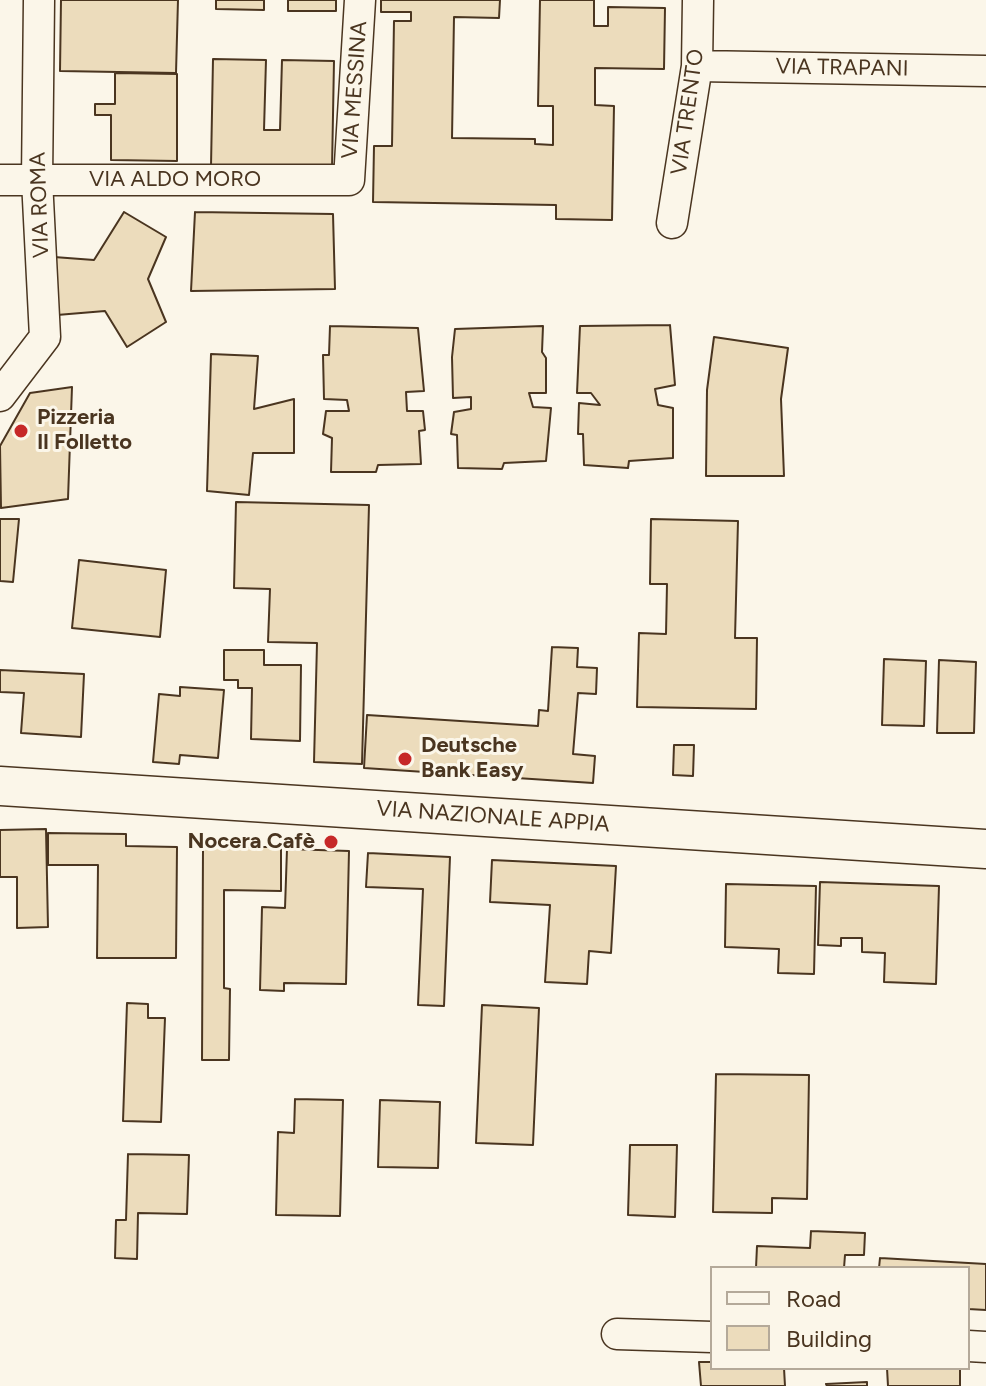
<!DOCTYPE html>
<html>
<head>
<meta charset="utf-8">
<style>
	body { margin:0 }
	#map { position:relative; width:986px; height:1386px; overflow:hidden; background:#fbf6e9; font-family:Figtree,sans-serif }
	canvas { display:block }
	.legend { position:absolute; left:710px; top:1266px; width:260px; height:104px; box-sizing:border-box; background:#fbf6e9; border:2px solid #b4a999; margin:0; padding:10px 14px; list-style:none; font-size:24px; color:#4a3520 }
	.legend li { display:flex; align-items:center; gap:16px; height:40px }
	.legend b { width:40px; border:2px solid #b4a999 }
</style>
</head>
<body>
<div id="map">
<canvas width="986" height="1386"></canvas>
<ul class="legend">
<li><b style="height:10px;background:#fbf6e9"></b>Road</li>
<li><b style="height:22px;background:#ecdcbc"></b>Building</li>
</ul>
</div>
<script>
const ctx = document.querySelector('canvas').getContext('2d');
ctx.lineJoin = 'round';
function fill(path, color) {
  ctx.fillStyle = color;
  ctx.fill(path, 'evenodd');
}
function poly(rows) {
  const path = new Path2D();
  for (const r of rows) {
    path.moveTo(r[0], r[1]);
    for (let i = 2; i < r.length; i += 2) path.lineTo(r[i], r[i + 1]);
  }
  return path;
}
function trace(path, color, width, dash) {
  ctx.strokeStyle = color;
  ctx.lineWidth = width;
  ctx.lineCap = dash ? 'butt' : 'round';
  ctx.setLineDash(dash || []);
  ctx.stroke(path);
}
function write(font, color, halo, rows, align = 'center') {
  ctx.font = font + ' Figtree,sans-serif';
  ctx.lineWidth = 6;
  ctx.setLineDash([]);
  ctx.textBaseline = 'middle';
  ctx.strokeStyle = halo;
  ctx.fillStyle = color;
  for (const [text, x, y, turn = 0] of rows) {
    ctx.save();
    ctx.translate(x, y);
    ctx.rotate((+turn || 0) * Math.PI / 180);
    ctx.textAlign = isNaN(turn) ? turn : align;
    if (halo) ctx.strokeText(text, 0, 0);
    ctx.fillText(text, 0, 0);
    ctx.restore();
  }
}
const building = poly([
	[61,0,178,0,176,73,60,71,61,0],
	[216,0,264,0,264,10,216,9,216,0],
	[288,0,336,0,336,11,288,11,288,0],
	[381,0,500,0,499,18,454,17,452,138,535,139,535,144,553,145,553,106,538,106,540,0,594,0,594,26,608,26,608,7,665,8,664,69,595,68,595,105,614,106,612,220,556,219,556,205,373,202,374,146,392,146,394,21,411,21,411,12,381,12,381,0],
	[213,59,266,60,264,130,280,130,282,60,334,61,332,169,211,166,213,59],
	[115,73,177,74,177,161,111,160,111,115,95,115,95,104,115,104,115,73],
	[124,212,166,237,148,279,166,322,127,347,105,311,57,315,54,257,94,260,124,212],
	[195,212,333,214,335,289,191,291,195,212],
	[670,325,675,385,655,389,658,405,673,408,673,458,629,461,628,468,584,465,583,434,578,434,579,403,600,405,591,393,577,393,580,326,670,325],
	[330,326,418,328,424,391,406,392,407,411,423,411,425,430,419,431,421,464,378,465,376,472,331,472,332,438,323,434,326,411,349,411,347,400,324,399,323,355,329,355,330,326],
	[543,326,542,352,546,358,546,393,529,393,533,407,551,408,546,461,504,463,502,469,458,468,457,435,451,434,454,412,471,409,471,397,453,398,452,357,455,329,543,326],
	[714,337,788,348,781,399,784,476,706,476,707,390,714,337],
	[211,354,258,356,254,409,294,399,294,453,253,453,249,495,207,491,211,354],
	[72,387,68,499,1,508,0,446,30,393,72,387],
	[236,502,369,505,362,764,314,762,317,643,268,642,270,589,234,588,236,502],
	[0,519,19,519,13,582,0,581,0,519],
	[651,519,738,521,735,638,757,638,756,709,637,707,639,633,666,634,667,584,650,584,651,519],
	[79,560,166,570,160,637,72,628,79,560],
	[552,647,578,648,577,667,597,668,596,694,578,693,573,754,595,756,593,783,364,768,367,715,538,726,539,710,548,711,552,647],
	[224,650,264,650,264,665,301,665,300,741,251,739,252,688,238,688,238,680,224,680,224,650],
	[884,659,926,661,924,726,882,725,884,659],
	[939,660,976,662,974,733,937,733,939,660],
	[0,670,84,674,81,737,21,733,24,693,0,692,0,670],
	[180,687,224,690,218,758,180,755,179,764,153,762,159,694,180,696,180,687],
	[674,745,694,745,693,776,673,775,674,745],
	[46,829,48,927,17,928,17,877,0,877,0,830,46,829],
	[48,833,126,834,126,846,177,847,176,958,97,958,98,865,48,865,48,833],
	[203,847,281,847,281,891,224,890,224,988,230,989,229,1060,202,1060,203,847],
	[287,849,349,851,346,984,284,983,284,991,260,990,262,907,285,908,287,849],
	[368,853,450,857,444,1006,418,1005,423,889,366,887,368,853],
	[492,860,616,866,611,953,589,951,587,984,545,982,550,905,490,902,492,860],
	[820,882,939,886,936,984,884,982,885,953,862,952,862,938,841,938,841,946,818,945,820,882],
	[726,884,816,886,814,974,778,973,779,949,725,947,726,884],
	[127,1003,148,1004,148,1018,165,1018,161,1122,123,1121,127,1003],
	[482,1005,539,1008,533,1145,476,1143,482,1005],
	[716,1074,809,1075,807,1199,772,1198,772,1213,713,1212,716,1074],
	[295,1099,343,1100,340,1216,276,1215,278,1132,294,1133,295,1099],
	[380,1100,440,1102,438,1168,378,1167,380,1100],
	[630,1145,677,1145,675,1217,628,1215,630,1145],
	[128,1154,189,1155,187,1214,138,1213,137,1259,115,1258,116,1220,126,1220,128,1154],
	[811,1231,865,1233,864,1255,845,1255,844,1268,756,1268,757,1246,810,1248,811,1231],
	[880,1258,986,1264,986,1310,968,1309,968,1268,879,1268,880,1258],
	[699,1362,712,1362,712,1368,784,1368,785,1386,701,1386,699,1362],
	[887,1368,960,1368,960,1386,888,1386,887,1368],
	[867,1382,867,1386,827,1386,826,1384,867,1382]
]);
const minor = poly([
	[697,66,986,71],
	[0,180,349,180,360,0],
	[672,223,697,66,698,0],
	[0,396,45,337,37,180,39,0],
	[617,1334,712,1337],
	[968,1346,986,1347]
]);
const major = poly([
	[0,786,986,849]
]);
const markers = [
	[21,431,8,"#c62828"],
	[405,759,8,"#c62828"],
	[331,842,8,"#c62828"]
];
const streetNames = [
	["VIA TRAPANI",842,68,1],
	["VIA MESSINA",355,90,-86],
	["VIA TRENTO",688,112,-82],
	["VIA ALDO MORO",175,180],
	["VIA ROMA",40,205,-92],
	["VIA NAZIONALE APPIA",493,817,4]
];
const poiNames = [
	["Pizzeria",37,418],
	["Il Folletto",37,443],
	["Deutsche",421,746],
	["Bank Easy",421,771],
	["Nocera Cafè",315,842,"right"]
];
fill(building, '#ecdcbc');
trace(building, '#4a3520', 2);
trace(minor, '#4a3520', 33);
trace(major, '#4a3520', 41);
trace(minor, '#fbf6e9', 30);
trace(major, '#fbf6e9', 38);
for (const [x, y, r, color] of markers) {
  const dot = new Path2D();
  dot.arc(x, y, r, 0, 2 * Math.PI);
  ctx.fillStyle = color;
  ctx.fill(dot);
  trace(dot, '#fbf6e9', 3);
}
write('22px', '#4a3520', '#fbf6e9', streetNames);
write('bold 22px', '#4a3520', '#fbf6e9', poiNames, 'left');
</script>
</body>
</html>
